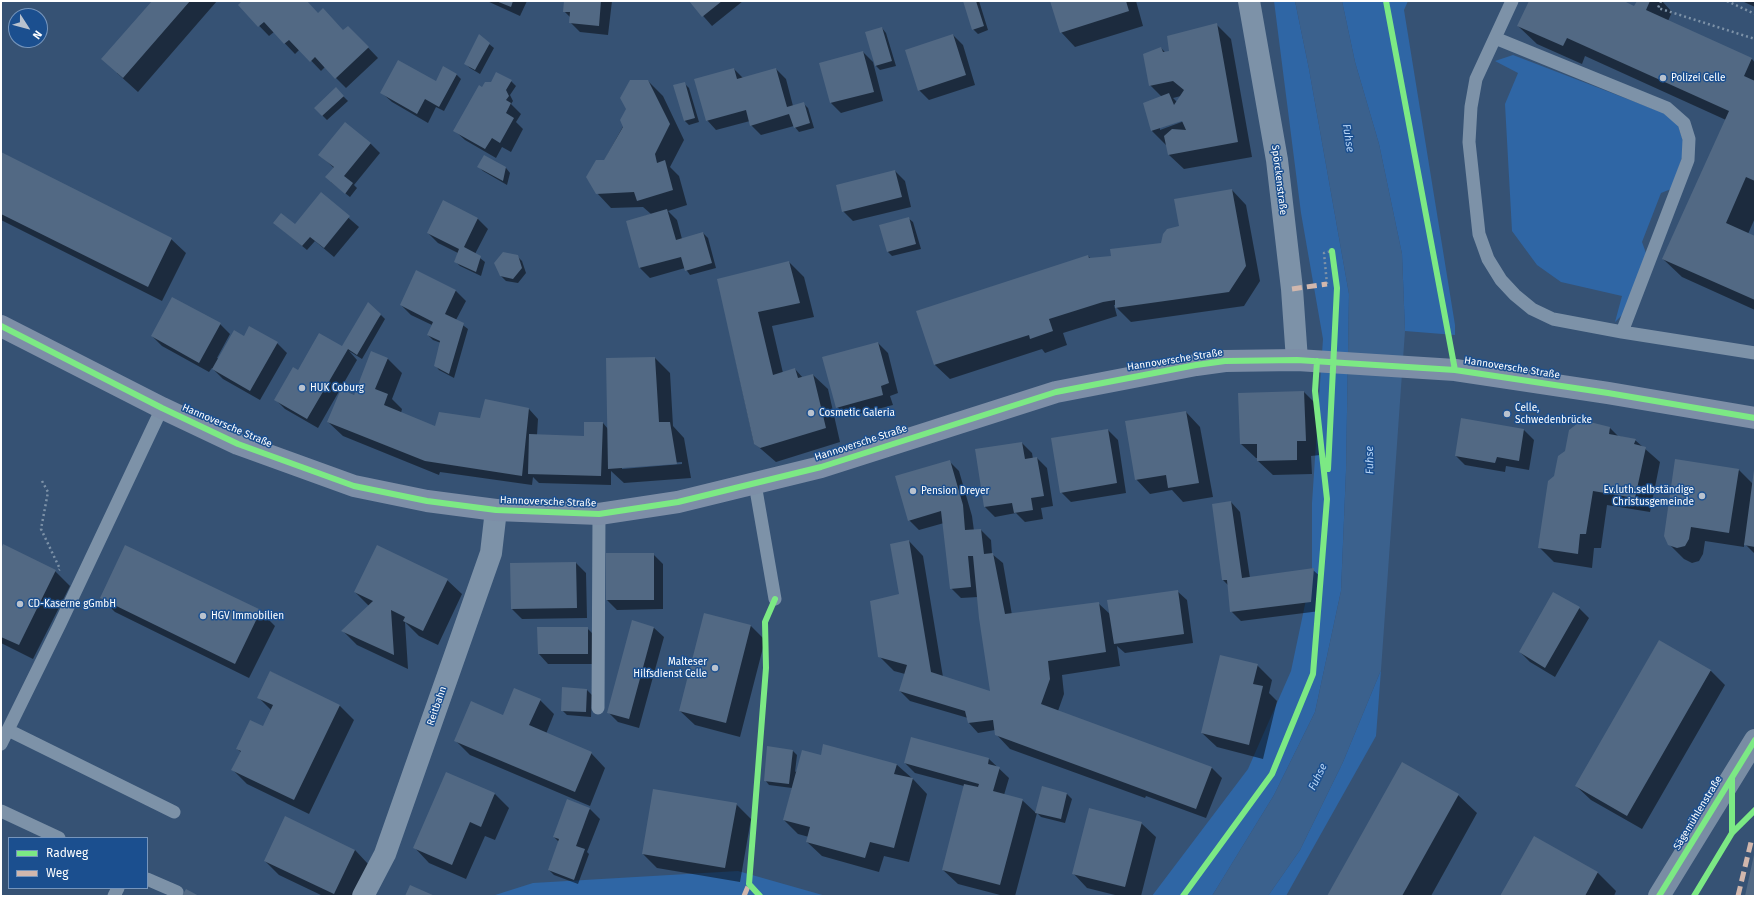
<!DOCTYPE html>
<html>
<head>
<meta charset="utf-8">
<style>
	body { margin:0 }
	#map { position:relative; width:1756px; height:897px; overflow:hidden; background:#365274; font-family:"Fira Sans",sans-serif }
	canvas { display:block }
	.frame { position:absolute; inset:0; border:2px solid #fff; pointer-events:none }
	.legend { position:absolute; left:8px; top:837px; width:140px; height:52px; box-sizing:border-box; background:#1b4f8f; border:1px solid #7695bc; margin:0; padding:5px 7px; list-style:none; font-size:12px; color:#fff }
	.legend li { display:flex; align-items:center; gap:8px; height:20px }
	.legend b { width:20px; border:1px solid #7695bc }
	.north { position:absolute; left:8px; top:8px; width:40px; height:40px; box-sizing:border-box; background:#1b4f8f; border:1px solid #7695bc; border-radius:50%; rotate:126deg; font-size:11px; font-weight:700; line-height:16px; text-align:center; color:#fff }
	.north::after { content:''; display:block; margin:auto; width:14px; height:18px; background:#b9c2ce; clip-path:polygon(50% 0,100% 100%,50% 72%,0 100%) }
</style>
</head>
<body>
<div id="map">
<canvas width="1756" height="897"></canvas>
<div class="frame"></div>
<ul class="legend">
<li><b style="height:5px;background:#7ce984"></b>Radweg</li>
<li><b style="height:5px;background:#d1b7ad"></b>Weg</li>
</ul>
<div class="north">N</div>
</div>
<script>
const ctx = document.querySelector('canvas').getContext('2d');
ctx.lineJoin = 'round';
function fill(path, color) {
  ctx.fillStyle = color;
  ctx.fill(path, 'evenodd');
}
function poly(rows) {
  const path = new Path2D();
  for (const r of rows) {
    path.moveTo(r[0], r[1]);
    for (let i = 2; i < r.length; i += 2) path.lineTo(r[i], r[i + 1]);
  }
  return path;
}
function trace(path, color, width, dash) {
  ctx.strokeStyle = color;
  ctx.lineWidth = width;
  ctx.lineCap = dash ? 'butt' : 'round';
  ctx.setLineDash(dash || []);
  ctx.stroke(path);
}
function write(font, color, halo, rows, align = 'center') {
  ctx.font = font + ' "Fira Sans",sans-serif';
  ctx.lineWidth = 3;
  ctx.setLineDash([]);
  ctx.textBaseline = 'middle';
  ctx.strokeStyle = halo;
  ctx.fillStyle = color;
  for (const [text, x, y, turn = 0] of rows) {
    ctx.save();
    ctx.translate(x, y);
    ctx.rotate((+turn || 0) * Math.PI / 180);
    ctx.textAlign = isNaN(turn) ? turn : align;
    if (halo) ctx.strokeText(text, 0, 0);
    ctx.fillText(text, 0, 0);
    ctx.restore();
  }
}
const green = poly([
	[1274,1,1295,1,1309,69,1349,294,1346,471,1341,591,1315,712,1274,795,1212,896,1152,896,1248,769,1291,671,1312,571,1312,503,1323,339,1301,213],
	[1342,1,1408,1,1404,10,1455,325,1455,335,1405,331,1402,254,1379,144,1355,62],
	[1513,55,1664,113,1678,125,1683,141,1682,158,1671,189,1661,193,1642,242,1646,253,1627,310,1615,322,1622,296,1561,282,1537,265,1512,231,1505,104,1518,73,1495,61],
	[1381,670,1376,736,1286,896,1268,896,1300,850,1343,762],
	[738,871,826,896,492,896,533,883]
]);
const water = poly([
	[1295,1,1342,1,1355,62,1379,144,1402,254,1405,331,1381,670,1343,762,1300,850,1268,896,1212,896,1274,795,1315,712,1341,591,1346,471,1349,294,1309,69]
]);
const shadow = poly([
	[154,1,217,1,138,92,117,73],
	[244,1,306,1,318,14,344,31,358,37,378,58,346,88,325,67,321,71,300,49,295,54,274,32,269,36,239,5],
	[487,1,527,1,520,16],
	[565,1,612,1,608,35,580,32,570,22,571,18,564,11],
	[690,1,743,1,712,26],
	[964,1,979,1,988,30,978,34,973,29],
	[1051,1,1136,1,1143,26,1075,47,1061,32],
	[1530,1,1621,1,1635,7,1638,1,1662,1,1672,12,1668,21,1752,59,1755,63,1755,218,1748,234,1755,237,1755,310,1682,277,1663,259,1726,120,1585,56,1582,64,1537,44,1518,26],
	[1742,1,1755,1,1755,7],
	[1216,24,1231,39,1252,157,1184,169,1169,155,1167,146,1152,131,1144,104,1162,97,1150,85,1161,48,1166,53,1170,52],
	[1181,96,1177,102,1173,98],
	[1187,118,1187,120,1160,130,1160,127],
	[882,28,886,33,896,66,880,70,876,66],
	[953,35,963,45,975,85,929,100,919,90],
	[489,44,494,48,480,74,470,68,465,63],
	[863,52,873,62,883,101,841,113,831,103,820,64],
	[734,69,743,78,776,69,786,79,793,106,803,103,808,108,814,128,799,132,794,126,761,135,751,125,750,121,716,130,707,120],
	[456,74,461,79,444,111,436,107,428,123,392,102,382,93,436,82],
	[511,81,516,86,510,95,513,101,511,104,521,114,516,122,523,129,511,152,502,147,496,158,465,140,455,131,487,90],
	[648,81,663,96,684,140,670,167,679,176,687,205,668,211,677,220,682,239,703,233,708,238,716,268,690,275,685,268,650,278,640,268,627,222,651,214,643,207,611,208,597,193,604,161],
	[684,83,689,88,699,122,689,125,684,120],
	[340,93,348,101,327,120,315,108],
	[370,143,380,153,354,185,357,188,350,197,331,182,334,168,320,155],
	[1,153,171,239,186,253,162,301,1,220],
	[479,167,506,168,510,173,507,185,483,171],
	[895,171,905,181,911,207,853,221,843,211],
	[1232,190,1246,205,1260,281,1244,306,1131,322,1116,307,1116,305,1114,305,1117,316,1063,333,1067,345,1045,353,1042,349,950,379,935,365,918,311,1088,256,1091,259,1111,257,1162,244,1180,227],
	[321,194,359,227,334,257,315,241,307,250,279,227,298,228],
	[444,202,478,219,488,229,475,254,485,262,481,276,460,266,455,261,458,253,438,243,428,233],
	[908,218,913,222,921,249,892,256,888,252],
	[517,256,522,261,526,273,518,283,506,281,501,276],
	[789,262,804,277,814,317,772,326,783,373,795,369,803,378,813,375,828,389,840,442,776,462,754,443,718,280],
	[417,272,456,291,466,301,456,320,468,329,454,378,439,370,435,365,441,343,433,340,428,335,432,325,411,315,401,305],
	[381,315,385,319,362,359,349,351,357,360,318,428,285,409,275,399,299,371,346,349],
	[220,324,230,334,217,358,219,359,244,337,277,343,287,353,260,400,223,379,212,368,209,372,162,346,152,336],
	[878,343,888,353,898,393,890,396,893,405,847,417,837,407],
	[372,352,388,359,402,373,392,399,402,409,401,413,436,427,529,409,538,419,537,435,585,437,603,423,608,429,655,358,670,373,673,426,684,438,691,478,624,483,611,471,611,485,539,483,533,477,532,485,440,472,439,475,343,436,328,422,354,396],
	[682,462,682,464,622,469,622,467],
	[1304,392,1318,406,1320,455,1311,456,1312,474,1273,475,1258,461,1258,458,1256,458,1241,444],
	[1186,412,1200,427,1213,497,1183,502,1172,490,1150,494,1136,479],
	[1610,428,1618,436,1635,440,1660,462,1650,512,1607,505,1601,548,1594,548,1592,568,1554,562,1540,548,1555,476],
	[1108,430,1118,440,1126,493,1071,502,1061,492],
	[1524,430,1534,440,1529,470,1506,466,1505,472,1465,465,1456,456],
	[1022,443,1032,453,1033,459,1037,458,1047,468,1053,506,1041,508,1043,519,1025,522,1016,513,995,517,985,507,976,450],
	[949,461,959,471,972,516,974,531,981,530,991,540,992,554,1003,563,1012,615,1098,603,1111,615,1177,591,1187,600,1193,643,1125,653,1117,646,1120,666,1062,675,1064,694,1058,711,1212,768,1222,778,1206,818,1146,796,1145,798,1010,749,996,734,995,730,978,733,969,723,968,718,910,701,900,691,905,674,894,671,879,656,900,595,909,541,923,556,943,677,991,692,978,597,961,598,951,588,944,523,919,530,909,520],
	[1739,470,1753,484,1755,471,1755,554,1744,543,1744,547,1705,541,1703,554,1699,561,1692,563,1684,559,1669,544],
	[1231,502,1240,512,1250,578,1313,570,1323,579,1320,611,1241,621,1231,611,1228,585,1223,580],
	[1,551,55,571,70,586,33,659,1,643],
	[653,554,663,564,663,609,617,610,607,600],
	[576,563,586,573,587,618,522,619,512,609],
	[447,580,462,594,438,645,419,636,405,622,408,669,357,645,343,631,369,606,355,592],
	[101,598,260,611,275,626,249,678,115,612],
	[1579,608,1589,618,1555,677,1530,662,1520,652],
	[633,622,654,628,664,637,639,728,618,722,608,712],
	[750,625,765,640,740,737,695,725,680,711],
	[587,628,597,638,597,664,548,664,539,654],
	[1659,641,1711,671,1725,685,1642,829,1591,800,1576,786],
	[1257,665,1272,680,1269,693,1277,701,1263,759,1217,747,1202,733],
	[271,672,340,706,354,720,309,814,247,784,232,769,241,752,237,749,264,727,272,711,259,698],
	[587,690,592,695,591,717,567,715,562,710],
	[540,700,554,714,546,734,591,753,605,768,590,806,470,755,455,740],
	[792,750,797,755,795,772,821,756,896,764,913,779,927,794,909,862,884,856,879,872,822,856,807,842,809,837,798,834,784,820,792,788,769,785,765,780],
	[989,759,1009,778,1004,795,1022,800,1036,813,1042,788,1067,794,1072,799,1065,823,1041,817,1037,813,1015,896,1004,896,958,884,943,870,964,786,915,773,905,763],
	[495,794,509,808,495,840,485,836,466,879,429,863,415,848],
	[1458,795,1477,813,1431,896,1328,896],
	[736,804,751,819,740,882,657,868,643,854],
	[590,809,600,819,587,852,589,854,578,884,554,875,549,870,559,842,554,837],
	[1141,823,1156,837,1141,896,1119,896,1087,888,1073,873],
	[1534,837,1598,873,1616,891,1614,896,1501,896],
	[355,850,369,865,354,896,323,896,279,875,265,861],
	[1755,857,1755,896,1746,896]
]);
const building = poly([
	[152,1,190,1,123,78,101,59],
	[242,1,307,1,318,13,323,8,343,30,348,26,369,47,335,79,315,57,310,62,289,40,284,44,264,22,258,27,238,5],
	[496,1,513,1,511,7],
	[564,1,601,1,599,26,569,23,570,12,563,12],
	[689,1,722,1,702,17],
	[963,1,976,1,984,26,972,30],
	[1050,1,1126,1,1129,11,1060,33],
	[1529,1,1624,1,1634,6,1637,1,1650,1,1646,10,1752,58,1744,76,1755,81,1755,181,1746,177,1726,223,1755,236,1755,300,1662,259,1729,111,1567,38,1563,46,1517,26],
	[1217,23,1238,142,1168,155,1164,136,1172,129,1186,130,1182,121,1151,131,1143,103,1169,93,1174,105,1184,90,1173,81,1149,86,1143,54,1161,47,1163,52,1169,51,1167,36],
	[882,27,892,61,875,66,865,32],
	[479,34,490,43,475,70,464,64],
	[953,34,966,75,918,91,905,50],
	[863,51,874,92,830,103,819,63],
	[398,60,436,81,443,66,457,74,439,107,425,99,417,114,380,93],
	[734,68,737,79,776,68,787,107,804,102,810,123,794,128,789,114,750,126,746,110,706,121,694,79],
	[496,72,512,80,506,90,509,96,506,100,511,103,506,113,514,118,500,143,492,138,485,149,453,131,479,85,482,87,485,82,491,82],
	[630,80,648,80,670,124,655,154,657,163,665,160,673,190,637,201,634,192,596,194,586,177,596,160,604,160,623,127,620,120,626,109,620,98],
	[685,82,695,118,684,121,673,85],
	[336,87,344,96,322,116,314,108],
	[345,122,371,143,344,176,353,183,345,194,325,177,334,167,318,155],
	[1,152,172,238,148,287,1,214],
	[484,155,506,167,503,181,477,167],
	[895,170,902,197,842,212,836,185],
	[1232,189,1246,266,1229,292,1115,308,1115,300,1103,302,1049,319,1053,331,1030,339,1029,335,934,365,916,311,1088,255,1089,258,1111,256,1110,249,1161,243,1163,234,1167,229,1179,226,1174,199],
	[321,192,350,216,324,248,310,237,302,246,273,223,281,213,295,224],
	[443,200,478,218,464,247,481,256,476,272,454,262,459,249,427,233],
	[667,209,676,240,703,232,712,263,685,271,681,257,639,268,626,221],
	[909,217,916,244,887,252,879,225],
	[503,252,518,255,522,268,513,279,500,276,494,263],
	[789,261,800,303,758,312,773,375,795,368,798,378,813,374,826,428,760,448,754,444,717,279],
	[416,270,456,290,445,314,464,323,449,374,434,366,440,341,427,335,433,322,400,305],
	[172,297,221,323,199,363,151,336],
	[368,302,381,314,357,355,348,349,307,419,274,400,293,367,298,370,319,333,342,346],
	[249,326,278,342,250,391,212,369,234,330,244,336],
	[878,342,889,383,881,386,883,395,836,408,822,357],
	[371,351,388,358,375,389,388,394,384,405,435,426,439,412,480,418,485,399,529,408,522,476,425,461,327,422,341,389,354,395],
	[655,357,659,422,670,422,677,464,608,469,606,358],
	[1304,391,1306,441,1297,441,1297,460,1257,461,1257,444,1240,444,1238,393],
	[1186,411,1199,483,1168,488,1166,475,1135,480,1125,421],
	[1461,418,1524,429,1519,461,1497,457,1495,463,1455,456],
	[1582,420,1610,427,1609,434,1636,439,1634,444,1646,447,1635,498,1593,491,1586,534,1580,534,1578,554,1538,548,1548,481,1554,476,1558,456,1565,451,1569,430],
	[584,422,603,422,601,476,528,474,529,434,584,436],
	[1108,429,1117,483,1060,493,1051,438],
	[1022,442,1025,459,1037,457,1044,496,1031,498,1033,510,1014,513,1012,503,984,507,975,449],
	[1675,459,1739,469,1729,533,1691,527,1689,539,1685,546,1677,548,1668,545,1664,536],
	[950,460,963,505,965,530,981,529,984,554,993,553,1005,614,1099,602,1106,652,1048,661,1050,679,1041,704,1212,767,1196,809,995,735,993,720,968,723,965,711,899,691,907,665,878,657,870,601,899,594,890,544,909,540,931,672,990,691,979,618,973,556,968,556,971,587,950,589,941,511,908,521,895,476],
	[1754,470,1755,470,1755,547,1744,545],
	[1231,501,1242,578,1314,568,1311,602,1230,612,1227,580,1222,580,1212,504],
	[3,544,56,570,19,645,1,637,1,549],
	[125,545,261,610,235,664,100,598],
	[377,545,448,579,423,631,403,621,405,617,391,610,394,655,341,631,373,601,354,592],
	[606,553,654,553,654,600,606,600],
	[576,562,577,608,511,609,510,563],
	[1178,590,1184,634,1114,644,1107,600],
	[1553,592,1580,607,1545,668,1519,652],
	[704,613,751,625,726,723,679,711],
	[632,620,654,627,629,719,607,713],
	[537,627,588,627,588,654,538,654],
	[1659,640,1711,670,1627,816,1575,786],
	[1220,655,1258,664,1253,684,1263,686,1249,745,1201,733],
	[270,671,340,705,294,800,231,770,241,751,236,749,250,720,263,726,273,705,257,698],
	[562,687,587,689,586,712,561,711],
	[514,688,541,699,529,725,592,752,575,792,454,741,471,701,503,715],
	[911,737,989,758,988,764,1000,767,993,791,1023,799,1000,885,942,870,964,784,978,787,979,784,904,763],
	[823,744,897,764,894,774,913,778,894,848,870,842,865,858,806,842,810,827,783,820,802,750,821,755],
	[767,746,793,750,789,784,764,781],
	[1402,762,1459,794,1402,896,1327,896],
	[446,772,495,793,481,827,470,822,452,865,413,848],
	[1042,786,1067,793,1061,819,1035,813],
	[653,789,737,803,725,868,642,854],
	[567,799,590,808,576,846,585,849,574,880,548,870,559,839,553,837],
	[1089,808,1142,822,1125,887,1072,874],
	[285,816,355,850,334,894,264,861],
	[1534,836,1598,872,1585,896,1500,896],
	[1754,855,1755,896,1745,896],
	[410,885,435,896,405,896],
	[186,889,199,896,182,896]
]);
const path = poly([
	[1661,1,1658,8,1755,39],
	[1727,1,1755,14],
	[1327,284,1324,253,1332,251],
	[42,481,48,492,41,529,60,569,59,570]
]);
const lane = poly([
	[1512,1,1476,79,1471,107,1469,142,1479,234,1488,259,1501,280,1515,295,1532,309,1553,319,1622,332,1755,353],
	[1495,38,1667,108,1684,123,1689,139,1688,160,1622,332],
	[755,484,775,599],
	[598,708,599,514],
	[8,730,174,812],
	[1,744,60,624,162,408],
	[1,811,59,838],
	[147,879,177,892],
	[114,896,118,888]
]);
const street = poly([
	[1249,1,1277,160,1292,289,1297,360],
	[363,896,385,854,491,553,496,510]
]);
const secondary = poly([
	[1659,896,1755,740]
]);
const primary = poly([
	[1,326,162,408,238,444,354,486,427,501,496,510,599,514,678,502,821,467,1056,392,1196,365,1225,361,1297,360,1455,370,1608,393,1755,418]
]);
const quiet = poly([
	[1292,289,1327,284],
	[744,896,749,884],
	[1738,896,1752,838]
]);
const cycleway = poly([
	[1386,1,1455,370],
	[1,326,162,408,238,444,354,486,427,501,496,510,599,514,678,502,821,467,1056,392,1196,365,1225,361,1297,360,1455,370,1608,393,1755,418],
	[1328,469,1337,288,1332,251],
	[1732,778,1732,833],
	[760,896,749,884,766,668,765,622,775,599],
	[1183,896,1272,774,1313,674,1327,499,1315,391,1317,361],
	[1659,896,1755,740],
	[1694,896,1732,833,1755,810]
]);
const markers = [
	[1663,78,4,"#b9c2ce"],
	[302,388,4,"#b9c2ce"],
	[811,413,4,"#b9c2ce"],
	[1507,414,4,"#b9c2ce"],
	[913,491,4,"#b9c2ce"],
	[1702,496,4,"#b9c2ce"],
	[20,604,4,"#b9c2ce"],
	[203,616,4,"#b9c2ce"],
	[715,668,4,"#b9c2ce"]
];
const poiNames = [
	["Polizei Celle",1671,78],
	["HUK Coburg",310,388],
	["Celle,",1515,408],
	["Schwedenbrücke",1515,420],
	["Cosmetic Galeria",819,413],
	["Ev.luth.selbständige",1694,490,"right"],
	["Christusgemeinde",1694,502,"right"],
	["Pension Dreyer",921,491],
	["CD-Kaserne gGmbH",28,604],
	["HGV Immobilien",211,616],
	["Malteser",707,662,"right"],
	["Hilfsdienst Celle",707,674,"right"]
];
const streetNames = [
	["Spörckenstraße",1279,180,83],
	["Hannoversche Straße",1175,360,-9],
	["Hannoversche Straße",1512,368,9],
	["Hannoversche Straße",227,426,23],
	["Hannoversche Straße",861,443,-18],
	["Hannoversche Straße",548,502,2],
	["Reitbahn",437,706,-71],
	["Sägemühlenstraße",1698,813,-59]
];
const waterNames = [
	["Fuhse",1348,138,81],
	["Fuhse",1370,460,-91],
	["Fuhse",1318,777,-64]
];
fill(green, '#2f66a5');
fill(water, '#3b618d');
fill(shadow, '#0007');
fill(building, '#526984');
trace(path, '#7d92a8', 2.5, [2, 3]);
trace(lane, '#7d92a8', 13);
trace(street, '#7d92a8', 22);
trace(secondary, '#798da4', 22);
trace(primary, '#7d8ea7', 22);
trace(quiet, '#d1b7ad', 5, [10, 5]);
trace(cycleway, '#7ce984', 6);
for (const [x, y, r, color] of markers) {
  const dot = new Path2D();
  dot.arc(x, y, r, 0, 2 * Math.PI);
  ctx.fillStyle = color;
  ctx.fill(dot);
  trace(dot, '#1b4f8f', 1.5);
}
write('10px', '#fff', '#1b4f8f', poiNames, 'left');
write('10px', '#fff', '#1b4f8f', streetNames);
write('italic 11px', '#b5d3f5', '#1b4f8f', waterNames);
</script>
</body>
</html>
